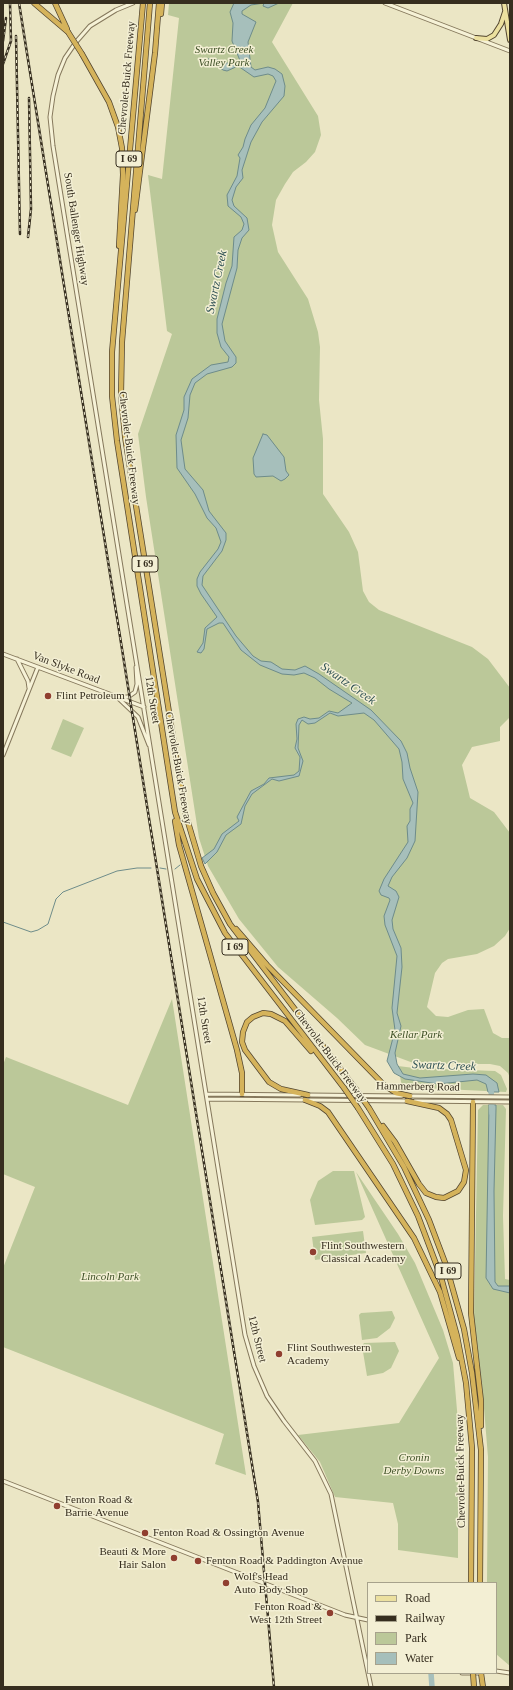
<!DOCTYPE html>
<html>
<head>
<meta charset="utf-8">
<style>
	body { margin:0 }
	#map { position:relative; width:513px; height:1690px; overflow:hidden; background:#ebe6c5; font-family:"Times New Roman",serif }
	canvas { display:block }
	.frame { position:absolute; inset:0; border:4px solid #362e1f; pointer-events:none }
	.legend { position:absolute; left:367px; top:1582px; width:130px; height:92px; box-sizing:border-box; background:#f3efd4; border:1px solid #a7a28c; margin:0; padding:5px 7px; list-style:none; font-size:12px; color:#362e1f }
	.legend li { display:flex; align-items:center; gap:8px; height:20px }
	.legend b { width:20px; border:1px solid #a7a28c }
</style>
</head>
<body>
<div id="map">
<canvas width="513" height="1690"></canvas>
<div class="frame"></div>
<ul class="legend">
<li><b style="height:5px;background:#ece09f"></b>Road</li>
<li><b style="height:5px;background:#362e1f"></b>Railway</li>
<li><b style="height:11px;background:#bbc899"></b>Park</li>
<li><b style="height:11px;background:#a6bfbb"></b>Water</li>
</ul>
</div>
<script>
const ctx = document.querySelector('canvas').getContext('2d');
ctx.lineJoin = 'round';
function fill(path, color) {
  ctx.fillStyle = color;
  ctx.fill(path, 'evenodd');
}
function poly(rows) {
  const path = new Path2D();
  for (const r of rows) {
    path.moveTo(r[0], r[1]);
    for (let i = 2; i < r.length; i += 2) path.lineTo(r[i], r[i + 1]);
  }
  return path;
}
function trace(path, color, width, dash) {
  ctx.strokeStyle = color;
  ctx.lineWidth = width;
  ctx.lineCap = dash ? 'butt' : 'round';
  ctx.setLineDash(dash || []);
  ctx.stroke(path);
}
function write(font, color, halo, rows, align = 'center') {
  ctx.font = font + ' "Times New Roman",serif';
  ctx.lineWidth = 3;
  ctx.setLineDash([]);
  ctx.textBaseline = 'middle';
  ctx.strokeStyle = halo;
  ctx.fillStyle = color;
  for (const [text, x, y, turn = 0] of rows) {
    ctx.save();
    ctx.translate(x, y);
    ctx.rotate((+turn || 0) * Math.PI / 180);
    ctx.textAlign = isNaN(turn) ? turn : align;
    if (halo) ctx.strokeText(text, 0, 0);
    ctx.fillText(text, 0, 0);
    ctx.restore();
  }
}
const green = poly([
	[169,3,293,3,272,42,318,116,321,135,315,152,306,162,293,172,285,184,276,200,272,225,278,252,308,299,318,332,320,347,319,400,323,439,323,494,349,532,358,552,363,591,369,602,379,610,472,647,488,659,510,688,510,717,500,727,500,741,472,747,462,765,470,798,494,812,510,833,510,928,505,936,494,946,477,954,448,959,442,963,435,973,427,1007,436,1016,448,1017,468,1010,484,1009,493,1033,502,1038,510,1038,510,1078,508,1073,500,1066,490,1064,416,1064,365,1045,337,1018,278,967,239,919,208,866,199,838,146,497,138,434,172,334,167,331,148,175,162,179,179,18,168,15],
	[63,719,84,728,71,757,51,749],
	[172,999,246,1475,215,1464,224,1434,3,1347,3,1268,35,1187,3,1174,3,1065,6,1057,128,1105],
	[398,1066,414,1068,495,1071,501,1075,507,1089,506,1092,402,1087],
	[483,1105,503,1105,506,1109,503,1216,505,1279,510,1280,510,1666,496,1654,496,1583,487,1583,488,1457,482,1384,474,1319,478,1110],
	[333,1171,354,1171,365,1217,362,1220,315,1225,310,1200,318,1181],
	[356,1172,398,1234,415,1263,443,1330,453,1363,458,1422,458,1558,398,1550,398,1524,393,1503,335,1497,320,1462,298,1435,399,1423,439,1358],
	[363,1231,366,1253,315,1260,312,1237],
	[392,1311,395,1318,390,1328,377,1338,362,1340,359,1315,361,1313],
	[395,1342,399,1351,391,1368,383,1373,367,1376,362,1346,364,1343]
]);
const water = poly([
	[234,3,279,3,268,8,263,6,264,3,251,5,242,11,242,14,256,22,248,42,251,67,255,70,268,67,275,69,282,74,285,86,284,96,262,122,251,142,242,170,243,178,236,187,232,200,234,206,247,218,249,230,242,238,238,250,237,268,222,324,225,341,236,357,236,363,232,367,207,374,195,383,190,395,188,418,181,440,185,469,203,490,209,511,226,533,226,540,222,551,203,576,202,585,236,636,253,656,261,661,271,662,282,669,295,670,305,666,319,674,371,710,401,741,407,753,410,768,418,792,415,841,407,858,392,877,388,886,396,891,399,897,392,920,393,929,401,948,402,967,397,1013,401,1026,395,1053,397,1064,403,1074,420,1078,473,1074,486,1075,497,1083,499,1092,488,1092,486,1084,477,1080,438,1084,405,1079,394,1073,387,1061,395,1030,392,1008,397,956,385,925,384,916,390,900,389,898,381,895,379,891,384,879,408,842,407,826,410,821,410,809,413,803,403,779,402,762,399,749,374,720,364,713,338,716,330,713,315,723,308,724,302,720,299,725,298,748,303,761,299,776,279,781,272,779,252,794,245,806,241,824,226,835,217,852,205,864,202,858,214,849,222,834,239,821,237,817,251,791,264,784,269,778,294,775,299,771,300,757,295,748,297,739,296,724,298,719,304,717,310,719,319,718,329,711,338,713,352,703,329,689,315,678,304,673,294,675,282,674,260,665,241,650,223,623,219,623,207,629,204,649,201,653,197,652,203,643,205,628,217,617,201,594,197,586,197,579,200,572,218,549,221,542,216,528,207,518,195,494,177,468,176,435,184,410,184,397,192,379,211,365,228,362,229,357,221,347,217,333,217,319,226,283,232,266,234,237,242,230,244,224,241,217,228,206,227,195,237,176,240,158,238,155,243,147,245,139,251,125,265,108,276,81,273,76,268,74,254,77,238,66,227,71,223,70,208,59,215,59,224,63,241,63,232,41,233,23,230,12,234,3],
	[263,434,267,435,284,457,286,471,289,475,285,479,281,481,273,476,256,477,254,474,253,458,263,434],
	[489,1105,496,1105,496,1109,494,1191,495,1282,498,1286,510,1286,510,1293,493,1289,486,1278,489,1105]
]);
const stream = poly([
	[160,868,166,869],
	[175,869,180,865],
	[3,922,31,932,38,930,48,924,56,899,63,892,117,871,137,868,151,868]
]);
const river = poly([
	[491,1086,492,1113],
	[431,1673,432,1687]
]);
const minor = poly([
	[133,3,116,10,90,26,76,42,65,58,58,75,53,96,50,117,53,146,245,1335,254,1366,267,1396,284,1421,315,1461,331,1494,371,1687],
	[385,3,510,51],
	[3,654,144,707],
	[17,659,28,681,29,688],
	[120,697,128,697,135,692,137,684,136,667],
	[118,698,138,717,149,745],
	[3,755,38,667],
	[206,1094,300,1095],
	[308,1095,402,1096],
	[410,1096,510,1097],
	[207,1099,407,1101],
	[415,1101,510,1102],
	[3,1481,345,1615,368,1620],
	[496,1671,510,1673],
	[462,1673,479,1673]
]);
const major = poly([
	[504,3,510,40],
	[476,38,487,39,494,35,501,24,505,12]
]);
const highway = poly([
	[34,3,68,32],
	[55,3,67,29],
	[143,3,112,352,112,396,117,441,175,812,197,879,225,933,344,1088],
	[150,3,122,342,121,395,125,437,185,812,201,866,213,893,230,924,355,1088],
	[161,14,162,3],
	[82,54,109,102,118,127,122,148,123,175,119,246],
	[135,210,155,53,159,3],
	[175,821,179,845,237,1050,242,1073,242,1094],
	[236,929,267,965,384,1085,396,1093,410,1096],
	[308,1095,281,1089,269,1082,245,1050,242,1042,243,1032,247,1022,253,1017,263,1013,271,1014,285,1021,311,1051],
	[305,1100,320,1106,328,1112,414,1238,440,1292,459,1358],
	[473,1102,471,1313,481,1401,481,1426],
	[358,1108,393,1164,418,1216,441,1277,457,1336,466,1383,472,1448,471,1583],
	[369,1108,404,1167,429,1220,446,1265,464,1329,472,1373,481,1450,480,1583],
	[383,1126,395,1142,419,1184,426,1193,436,1197,444,1198,458,1191,464,1182,466,1170,451,1120,447,1114,439,1108,407,1101],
	[481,1673,483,1687]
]);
const rail = poly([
	[19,3,258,1502,274,1687],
	[16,36,20,234],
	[3,41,6,18],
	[3,64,11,41,10,3],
	[28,237,31,209,29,98]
]);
const highwayBridge = poly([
	[68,32,82,54],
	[344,1088,358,1108],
	[355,1088,369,1108],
	[473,1673,474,1687]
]);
const markers = [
	[48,696,4,"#903f30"],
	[313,1252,4,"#903f30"],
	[279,1354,4,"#903f30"],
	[57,1506,4,"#903f30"],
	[145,1533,4,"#903f30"],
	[174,1558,4,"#903f30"],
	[198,1561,4,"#903f30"],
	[226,1583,4,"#903f30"],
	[330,1613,4,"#903f30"]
];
const shields = [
	[129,159,26],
	[145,564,26],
	[235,947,26],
	[448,1271,26]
];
const shieldNames = [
	["I 69",129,159],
	["I 69",145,564],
	["I 69",235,947],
	["I 69",448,1271]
];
const parkNames = [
	["Swartz Creek",224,50],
	["Valley Park",224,63],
	["Kellar Park",416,1035],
	["Lincoln Park",110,1277],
	["Cronin",414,1458],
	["Derby Downs",414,1471]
];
const streetNames = [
	["Chevrolet-Buick Freeway",127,78,-85],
	["South Ballenger Highway",76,229,81],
	["Chevrolet-Buick Freeway",129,448,83],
	["Van Slyke Road",66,668,21],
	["12th Street",152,700,81],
	["Chevrolet-Buick Freeway",178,768,80],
	["12th Street",204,1020,81],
	["Chevrolet-Buick Freeway",330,1056,53],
	["Hammerberg Road",418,1087,1],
	["12th Street",257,1339,76],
	["Chevrolet-Buick Freeway",461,1471,-91]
];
const poiNames = [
	["Flint Petroleum",56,696],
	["Flint Southwestern",321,1246],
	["Classical Academy",321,1259],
	["Flint Southwestern",287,1348],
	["Academy",287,1361],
	["Fenton Road &",65,1500],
	["Barrie Avenue",65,1513],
	["Fenton Road & Ossington Avenue",153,1533],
	["Beauti & More",166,1552,"right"],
	["Hair Salon",166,1565,"right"],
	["Fenton Road & Paddington Avenue",206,1561],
	["Wolf's Head",234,1577],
	["Auto Body Shop",234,1590],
	["Fenton Road &",322,1607,"right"],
	["West 12th Street",322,1620,"right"]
];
const waterNames = [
	["Swartz Creek",217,282,-78],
	["Swartz Creek",348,684,35],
	["Swartz Creek",444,1066,2]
];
fill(green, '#bbc899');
fill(water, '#a6bfbb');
trace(water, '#6e8c8a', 1);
trace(stream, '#6e8c8a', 1);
trace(river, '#a6bfbb', 5.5);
trace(minor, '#85785c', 5);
trace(major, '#534630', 6);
trace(highway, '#534630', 6);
trace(minor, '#f6f2d7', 3);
trace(major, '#ece09f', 4);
trace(highway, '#d5b35b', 4.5);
trace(rail, '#362e1f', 2.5);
trace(rail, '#f3efd4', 1, [3]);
trace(highwayBridge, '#534630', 6, []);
trace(highwayBridge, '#d5b35b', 4.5);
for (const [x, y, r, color] of markers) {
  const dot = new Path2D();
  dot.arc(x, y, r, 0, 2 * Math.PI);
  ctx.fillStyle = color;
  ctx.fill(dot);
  trace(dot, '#f3efd4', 1.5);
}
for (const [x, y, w] of shields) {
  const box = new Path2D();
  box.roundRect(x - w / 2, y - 8, w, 16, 3);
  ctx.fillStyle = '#f3efd4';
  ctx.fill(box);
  trace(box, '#362e1f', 1);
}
write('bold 10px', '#362e1f', null, shieldNames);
write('italic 11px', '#3f5127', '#f3efd4', parkNames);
write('11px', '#362e1f', '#f3efd4', streetNames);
write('11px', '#362e1f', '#f3efd4', poiNames, 'left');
write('italic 12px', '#2f5154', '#f3efd4', waterNames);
</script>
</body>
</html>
